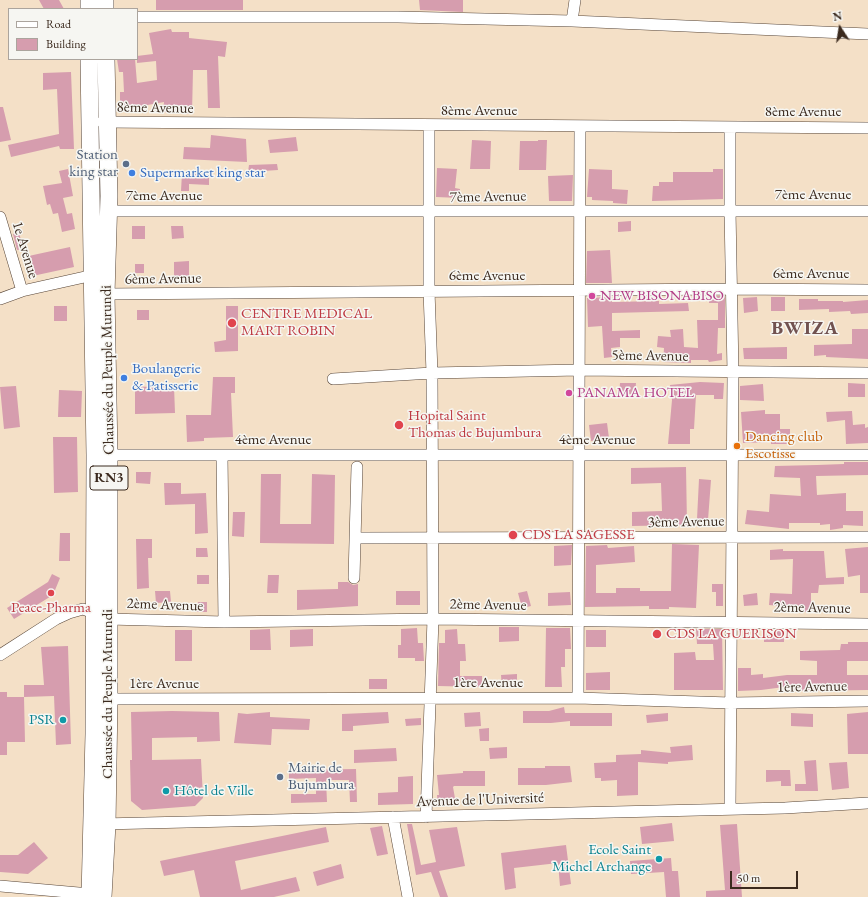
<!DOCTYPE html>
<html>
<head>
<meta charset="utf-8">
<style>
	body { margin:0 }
	#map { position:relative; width:868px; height:897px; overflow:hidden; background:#f4e0c7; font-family:"EB Garamond",serif }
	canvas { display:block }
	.legend { position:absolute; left:8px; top:8px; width:130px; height:52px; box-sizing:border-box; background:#f6f6f2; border:1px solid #aba49d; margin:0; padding:5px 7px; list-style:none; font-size:12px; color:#3b2a1e }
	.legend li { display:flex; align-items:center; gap:8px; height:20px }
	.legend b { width:20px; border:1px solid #aba49d }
	.north { position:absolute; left:820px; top:8px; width:40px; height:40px; -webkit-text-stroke:3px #f6f6f2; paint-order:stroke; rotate:348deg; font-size:11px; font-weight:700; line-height:16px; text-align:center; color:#3b2a1e }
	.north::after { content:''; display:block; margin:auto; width:14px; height:18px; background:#3b2a1e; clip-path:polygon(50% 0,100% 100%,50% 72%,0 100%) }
	.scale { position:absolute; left:730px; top:871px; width:68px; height:18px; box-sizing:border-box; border:2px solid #3b2a1e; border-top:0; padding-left:5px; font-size:12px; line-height:14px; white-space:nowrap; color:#3b2a1e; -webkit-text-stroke:3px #f6f6f2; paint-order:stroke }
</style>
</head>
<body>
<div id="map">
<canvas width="868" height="897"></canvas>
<ul class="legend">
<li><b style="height:5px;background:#fff"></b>Road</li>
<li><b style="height:11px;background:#d69dae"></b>Building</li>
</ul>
<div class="north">N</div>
<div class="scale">50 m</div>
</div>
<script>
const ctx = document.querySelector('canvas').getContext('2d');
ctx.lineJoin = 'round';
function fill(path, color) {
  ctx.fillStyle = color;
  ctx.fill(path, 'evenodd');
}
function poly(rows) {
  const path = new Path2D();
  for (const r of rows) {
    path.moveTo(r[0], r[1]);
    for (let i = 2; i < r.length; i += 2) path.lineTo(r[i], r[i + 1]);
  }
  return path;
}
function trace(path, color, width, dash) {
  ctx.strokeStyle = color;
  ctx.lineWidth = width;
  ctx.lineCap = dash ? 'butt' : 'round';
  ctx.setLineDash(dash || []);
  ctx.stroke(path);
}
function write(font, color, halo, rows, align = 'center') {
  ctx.font = font + ' "EB Garamond",serif';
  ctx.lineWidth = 3;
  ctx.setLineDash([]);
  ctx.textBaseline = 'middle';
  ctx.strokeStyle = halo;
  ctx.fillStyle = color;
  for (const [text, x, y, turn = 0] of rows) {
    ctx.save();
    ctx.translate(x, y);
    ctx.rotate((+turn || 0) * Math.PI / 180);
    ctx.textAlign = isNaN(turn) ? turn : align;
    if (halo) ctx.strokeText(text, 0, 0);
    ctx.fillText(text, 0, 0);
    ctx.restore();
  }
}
const building = poly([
	[39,0,59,0,64,9,44,9],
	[156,0,243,0,243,10,156,10],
	[419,0,463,0,463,12,420,10],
	[171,29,172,32,189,32,189,38,227,42,225,57,218,56,220,108,208,108,207,70,193,70,192,114,163,112,164,102,120,110,120,92,124,92,123,72,119,72,117,59,135,59,137,83,157,80,156,61,137,63,137,56,153,54,149,33],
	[71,72,74,149,60,149,59,146,11,157,8,145,59,134,57,89,43,90,43,73],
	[0,107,3,107,11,140,0,142],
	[211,135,246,139,247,162,183,159,184,147,210,148],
	[296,137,298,151,270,153,268,140],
	[472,140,491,141,490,169,470,169],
	[538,140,547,140,546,170,519,170,520,141,538,141],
	[277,164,278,170,248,172,249,165],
	[437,168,457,169,455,188,460,189,460,198,436,197],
	[68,169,73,196,63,198,67,214,72,213,75,229,62,232,58,213,53,214,50,204,47,205,43,186,62,183,59,171],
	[589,169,612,170,612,189,628,190,627,204,613,203,613,201,592,200,592,197,587,197],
	[713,169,723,169,723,199,652,201,653,186,659,186,659,182,673,182,673,172,713,172],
	[182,173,209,174,209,185,189,184,189,191,181,191],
	[573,175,572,201,549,201,548,176],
	[631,221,631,231,618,232,618,222],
	[132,226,145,226,145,239,132,239],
	[171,226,183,226,184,238,172,239],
	[19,232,23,249,17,250,13,234],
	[70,247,74,267,28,277,24,257],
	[610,250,612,283,586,283,587,251],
	[189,261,189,278,174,278,174,262],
	[135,264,144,264,144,273,135,273],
	[709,296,725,296,725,328,718,328,717,354,722,353,722,360,709,362,708,360,691,360,691,363,663,362,664,348,657,347,658,336,671,337,670,330,683,329,684,347,698,348,697,320,718,320,718,303,709,303],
	[611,297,612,302,659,301,659,304,688,303,689,311,612,313,612,331,640,330,640,338,620,338,620,347,611,348,612,357,604,358,602,326,588,327,587,298],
	[757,297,758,311,744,313,743,298],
	[771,297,785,297,785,311,771,311],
	[799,299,818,299,818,301,843,301,843,302,868,300,868,313,851,314,850,311,829,312,829,309,799,310],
	[54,306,67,306,67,321,54,321],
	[226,306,238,306,238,351,215,352,214,342,226,340],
	[137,310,149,310,149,320,137,320],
	[852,329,868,329,868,359,826,357,826,355,814,356,814,345,852,344],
	[787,347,787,359,744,359,743,348],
	[213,377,235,377,235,393,231,393,233,437,204,438,204,441,187,442,186,415,211,415],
	[700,382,724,383,723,399,714,399,714,395,696,395,694,429,690,429,690,444,668,444,672,400,670,385],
	[620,383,636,383,635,394,619,394],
	[848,383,865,384,865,397,848,397],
	[763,384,764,401,740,400,740,386],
	[16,386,20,427,4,429,0,387],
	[174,386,175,413,135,414,135,387],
	[59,390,82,391,81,417,58,417],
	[765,410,765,414,780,414,780,429,790,429,790,444,771,444,771,442,743,443,741,412],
	[852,411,853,425,865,424,865,428,868,427,868,443,846,444,845,420,827,422,826,412],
	[607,423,609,438,591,441,589,425],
	[53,437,77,437,78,492,54,493],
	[844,462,868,462,868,475,816,476,817,495,846,493,846,511,863,511,863,526,843,525,843,528,830,530,830,524,820,525,820,523,789,523,789,529,745,524,747,510,769,512,770,494,801,496,800,478,774,477,775,466,817,465,844,464],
	[686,467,687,525,632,526,632,512,662,511,661,483,631,484,631,468],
	[136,472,151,472,150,484,136,483],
	[261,474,281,474,280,524,311,524,312,474,335,475,334,544,260,543],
	[699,479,711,480,708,520,697,519],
	[164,483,181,483,181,494,206,493,208,533,195,534,195,504,165,505],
	[233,512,245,512,244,537,232,536],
	[60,533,70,533,70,561,59,561],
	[136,539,152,539,152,558,148,558,149,588,137,589],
	[672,544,699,545,696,608,669,607,669,609,649,609,649,606,585,607,586,546,607,545,608,548,634,546,635,562,596,565,596,593,616,593,616,588,640,588,640,591,671,591],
	[572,545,571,565,554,566,554,546],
	[868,547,868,593,860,593,860,575,848,577,845,549],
	[196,548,207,548,208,557,196,557],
	[783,549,783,551,824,551,826,578,844,577,844,584,819,585,818,593,811,593,811,612,791,612,791,607,769,605,770,593,792,594,793,559,770,560,770,550],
	[52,574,60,578,53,595,14,619,7,608,48,582],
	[197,575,209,575,209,584,197,584],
	[268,575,279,575,278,593,267,593],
	[338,582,348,582,353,585,358,584,358,606,297,610,297,590,338,589],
	[712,584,723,584,723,606,716,606,716,592,712,592],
	[155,591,170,591,171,602,156,603],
	[396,591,420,591,420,605,396,605],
	[527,591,531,606,522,608,518,593],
	[570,592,571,605,548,606,548,593],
	[757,593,758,605,744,606,743,595],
	[198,602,207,602,207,612,197,612],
	[499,627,519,627,519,641,499,642],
	[417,628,418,643,423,643,424,661,415,661,415,658,398,658,398,645,401,645,401,629],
	[546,628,570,628,571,649,565,649,565,667,561,667,562,687,545,687],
	[270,629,271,650,250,650,250,630],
	[313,629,313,646,290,647,290,630],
	[457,629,458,644,465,644,466,661,460,661,460,676,482,676,482,687,438,686,439,643,445,643,445,630],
	[696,629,722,629,723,690,674,690,674,653,695,652,696,660,714,660,713,644,697,644],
	[175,630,192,630,192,661,175,661],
	[586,630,606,630,606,647,586,647],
	[767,630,784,630,784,642,764,642,764,634,767,634],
	[848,642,868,642,868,661,847,661,847,675,868,675,868,690,792,691,792,686,761,690,738,691,738,668,751,668,751,675,763,674,763,678,787,675,817,675,817,661,800,660,800,651,840,650,841,644,848,644],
	[68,646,71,744,56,745,54,696,24,697,24,685,44,685,41,647],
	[610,672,610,690,586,690,586,673],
	[517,674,517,687,502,688,501,675],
	[369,679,387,679,387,689,369,689],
	[0,692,7,692,7,697,24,697,25,742,7,742,7,755,0,755],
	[564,707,565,713,612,713,612,726,570,726,570,721,551,723,523,723,523,711,549,711],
	[172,711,219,712,220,741,197,742,197,737,152,738,152,760,201,759,203,798,195,806,142,810,131,801,130,760,132,760,131,712],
	[270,712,270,717,310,719,309,730,272,729,271,745,234,743,238,713,247,714],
	[388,712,389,723,353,726,353,731,342,731,342,714],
	[480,712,481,726,465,727,464,713],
	[868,712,868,754,848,754,847,714],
	[668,713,668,721,647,723,646,715],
	[791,713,813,714,813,727,791,726],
	[421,718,421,725,406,726,405,719],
	[489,728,489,741,480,741,479,729],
	[692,745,693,760,668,762,668,764,638,762,638,795,617,796,617,780,601,781,601,778,595,778,594,763,616,762,616,755,641,754,641,750,671,753,670,747],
	[507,747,507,758,490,759,489,748],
	[396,748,397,761,354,763,354,750],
	[816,760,818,791,795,791,795,784,806,784,804,761],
	[847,762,849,788,832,790,829,763],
	[545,766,570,766,572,782,546,785,518,785,518,768,545,768],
	[356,769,357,802,350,802,349,780,326,780,327,802,291,803,291,794,316,794,316,778,289,779,289,770],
	[766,770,790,770,791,786,781,786,781,781,766,782],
	[463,771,485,771,485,786,454,786,453,787,456,804,438,805,437,795,439,795,437,775,463,773],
	[413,776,413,804,378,805,378,793,398,792,398,777],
	[672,823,674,841,642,844,640,827],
	[407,824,412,824,421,865,436,862,429,830,457,827,465,866,439,871,448,897,440,897,431,872,416,875],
	[737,824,742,897,706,897,706,891,725,890,720,825],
	[382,826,388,854,377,856,370,828],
	[326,827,329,842,235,861,241,890,296,877,300,891,274,897,200,897,194,870,164,876,160,861],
	[34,842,48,858,28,874,0,872,0,855,18,855],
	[566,845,571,884,560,886,558,863,514,868,516,888,505,890,501,853],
	[671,858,672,871,678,871,680,897,666,897,664,872,631,874,630,861],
	[341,864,344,878,317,886,313,872]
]);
const minor = poly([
	[137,17,398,17,572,21,868,34],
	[572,21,575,0],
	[102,122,868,128],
	[109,211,868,211],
	[0,217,22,291],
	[106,294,731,289,868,290],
	[0,299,22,291,98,274],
	[333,379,432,373,579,370,868,373],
	[109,455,868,455],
	[222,455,224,622],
	[356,538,868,537],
	[354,578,357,467],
	[0,655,56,619,69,613,83,609,108,619,224,622,433,619,868,624],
	[578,698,580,126],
	[109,699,578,698,730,703,868,701],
	[730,809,733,373,730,210,730,127],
	[393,817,408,897],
	[426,817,433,619,432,373,429,291,429,126],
	[102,824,785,808,868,803],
	[0,886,90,894]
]);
const highway = poly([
	[89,0,89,9],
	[105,0,105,9],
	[89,59,95,455,94,734,90,897],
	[103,897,107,824,109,699,109,455,106,294,109,196,106,59]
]);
const markers = [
	[126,164,4,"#5c6f8a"],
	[132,173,4,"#3f7fe0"],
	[592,296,4,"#d1479c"],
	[232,323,5,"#e0444e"],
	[124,378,4,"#3f7fe0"],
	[569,393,4,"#d1479c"],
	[399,425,5,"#e0444e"],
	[737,446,4,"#e8710a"],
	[513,535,5,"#e0444e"],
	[51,593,4,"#e0444e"],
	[657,634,5,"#e0444e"],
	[63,720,4,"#0f9aa8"],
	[280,777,4,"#5c6f8a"],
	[166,791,4,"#0f9aa8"],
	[659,859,4,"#0f9aa8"]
];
const shields = [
	[109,478,38]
];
const shieldNames = [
	["RN3",109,478]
];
const streetNames = [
	["8ème Avenue",155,108,1],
	["8ème Avenue",479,111],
	["8ème Avenue",803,112],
	["7ème Avenue",813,195],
	["7ème Avenue",164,196],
	["7ème Avenue",488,197,-1],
	["1e Avenue",25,250,73],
	["6ème Avenue",811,274],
	["6ème Avenue",487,276],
	["6ème Avenue",163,279,-1],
	["5ème Avenue",650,356,1],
	["Chaussée du Peuple Murundi",108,370,-91],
	["4ème Avenue",273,440],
	["4ème Avenue",597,440],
	["3ème Avenue",686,522,-1],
	["2ème Avenue",165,605,2],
	["2ème Avenue",488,605,1],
	["2ème Avenue",812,608,1],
	["1ère Avenue",488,683],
	["1ère Avenue",164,684],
	["1ère Avenue",812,687,-1],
	["Chaussée du Peuple Murundi",108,694,-90],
	["Avenue de l'Université",480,800,-2]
];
const serviceNames = [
	["Station",118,155],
	["king star",118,172],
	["Mairie de",288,768,"left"],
	["Bujumbura",288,785,"left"]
];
const shopNames = [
	["Supermarket king star",140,173],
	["Boulangerie",132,369],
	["& Patisserie",132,386]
];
const hotelNames = [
	["NEW BISONABISO",600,296],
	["PANAMA HOTEL",577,393]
];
const healthNames = [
	["CENTRE MEDICAL",241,314],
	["MART ROBIN",241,331],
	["Hopital Saint",408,416],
	["Thomas de Bujumbura",408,433],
	["CDS LA SAGESSE",522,535],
	["Peace-Pharma",51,608,"center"],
	["CDS LA GUERISON",666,634]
];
const foodNames = [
	["Dancing club",745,437],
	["Escotisse",745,454]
];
const cultureNames = [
	["PSR",55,720],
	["Hôtel de Ville",174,791,"left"],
	["Ecole Saint",651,850],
	["Michel Archange",651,867]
];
const districtNames = [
	["BWIZA",805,329]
];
fill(building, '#d69dae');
trace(minor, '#574537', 12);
trace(highway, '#574537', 18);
trace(minor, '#fff', 11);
trace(highway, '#fff', 17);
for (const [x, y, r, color] of markers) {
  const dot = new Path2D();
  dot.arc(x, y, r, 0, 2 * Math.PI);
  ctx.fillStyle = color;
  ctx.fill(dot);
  trace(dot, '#f6f6f2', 1.5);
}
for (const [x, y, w] of shields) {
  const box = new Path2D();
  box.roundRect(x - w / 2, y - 12, w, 24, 3);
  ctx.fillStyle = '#f6f6f2';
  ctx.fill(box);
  trace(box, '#3b2a1e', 1);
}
write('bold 14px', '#3b2a1e', null, shieldNames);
write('15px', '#3b2a1e', '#f6f6f2', streetNames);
write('15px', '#4e5e75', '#f6f6f2', serviceNames, 'right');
write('15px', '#366cbe', '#f6f6f2', shopNames, 'left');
write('15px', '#b23c85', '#f6f6f2', hotelNames, 'left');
write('15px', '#be3a42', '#f6f6f2', healthNames, 'left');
write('15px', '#c56008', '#f6f6f2', foodNames, 'left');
write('15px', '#0d838f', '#f6f6f2', cultureNames, 'right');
ctx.letterSpacing = '1px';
write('bold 19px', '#715250', '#f6f6f2', districtNames);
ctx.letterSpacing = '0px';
</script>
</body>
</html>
